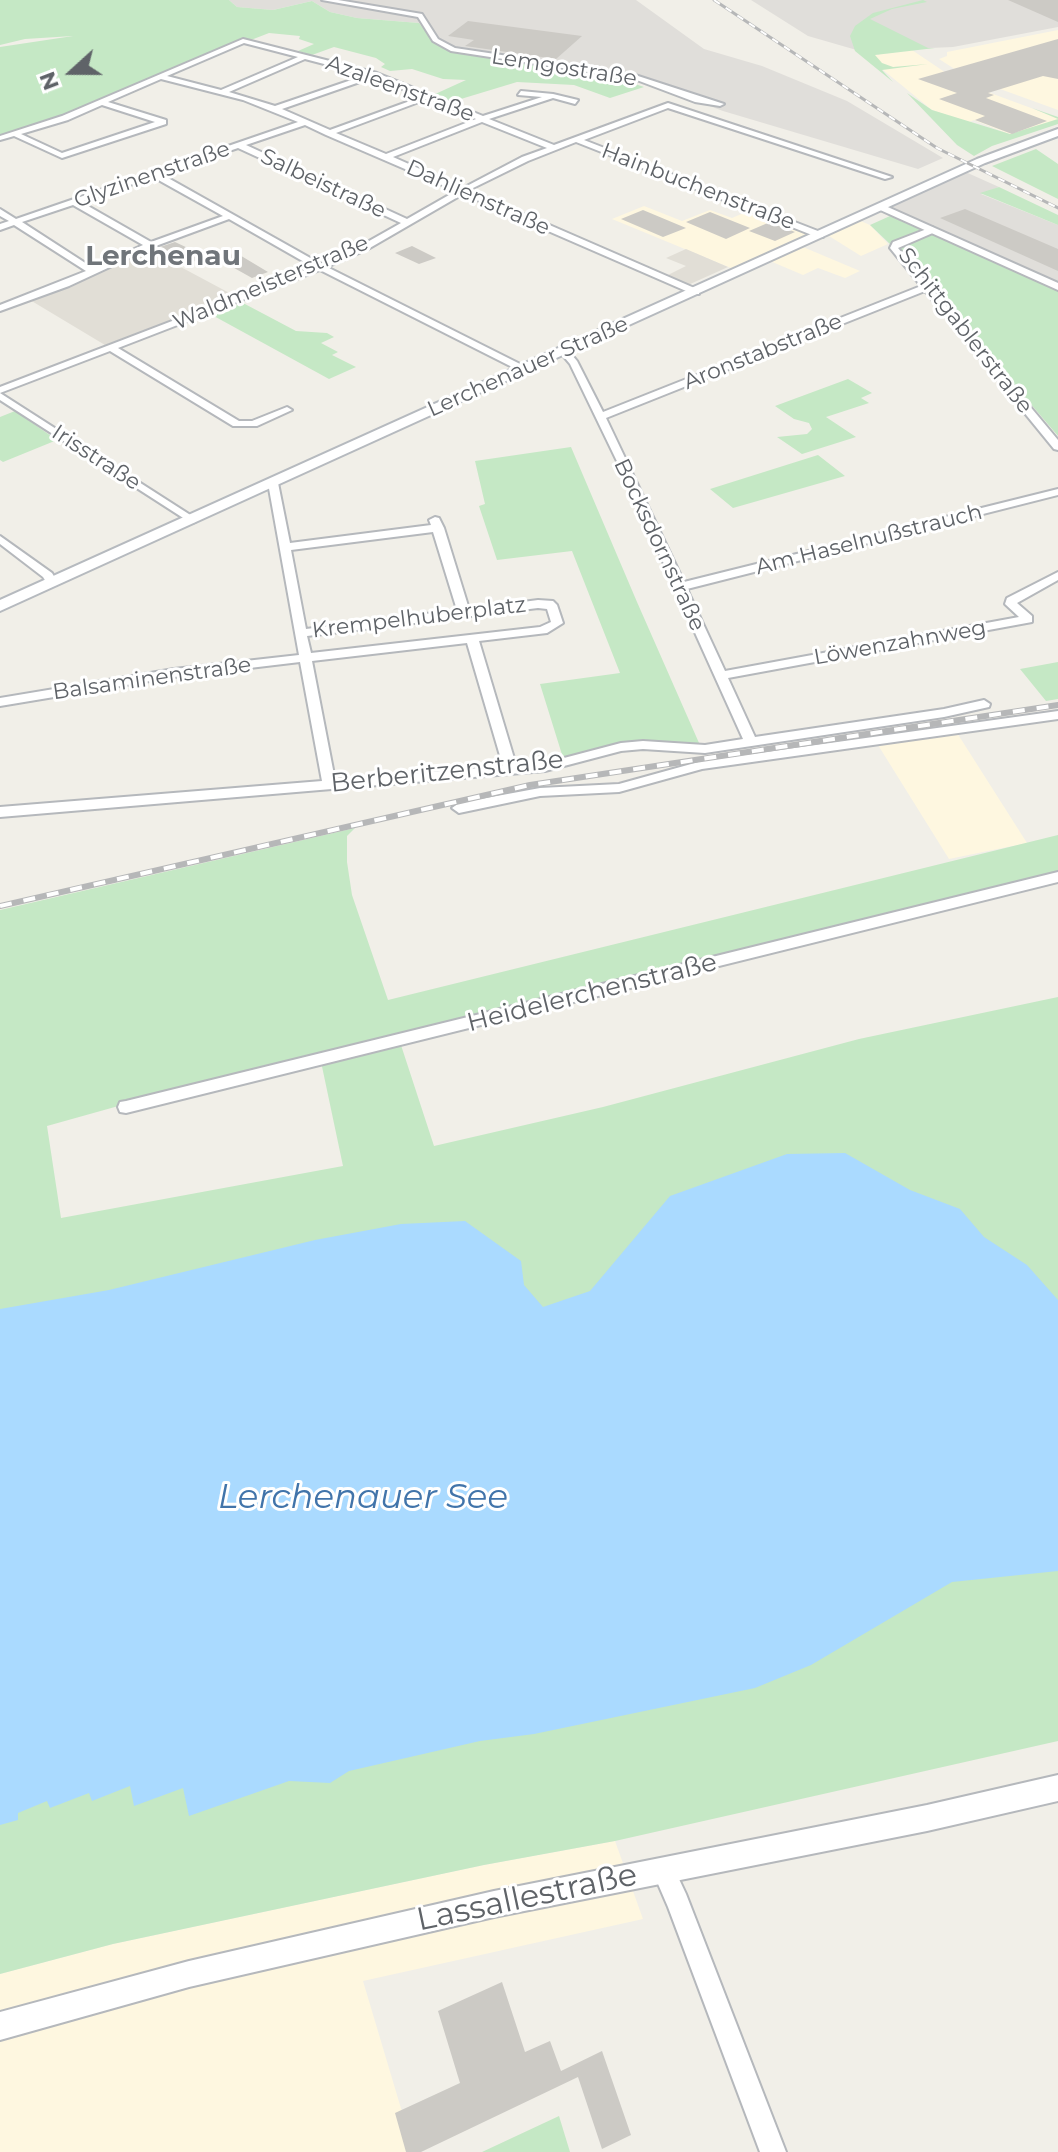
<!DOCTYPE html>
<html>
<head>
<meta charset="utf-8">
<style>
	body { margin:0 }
	#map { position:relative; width:1058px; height:2152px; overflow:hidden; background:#f1efe8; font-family:Montserrat,sans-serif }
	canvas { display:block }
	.north { position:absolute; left:32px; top:32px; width:80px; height:80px; -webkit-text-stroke:6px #fff; paint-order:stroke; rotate:249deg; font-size:22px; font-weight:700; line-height:32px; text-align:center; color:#5f6368 }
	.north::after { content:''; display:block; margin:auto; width:28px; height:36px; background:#5f6368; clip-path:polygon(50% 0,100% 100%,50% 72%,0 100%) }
</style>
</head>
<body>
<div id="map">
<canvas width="1058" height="2152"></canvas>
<div class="north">N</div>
</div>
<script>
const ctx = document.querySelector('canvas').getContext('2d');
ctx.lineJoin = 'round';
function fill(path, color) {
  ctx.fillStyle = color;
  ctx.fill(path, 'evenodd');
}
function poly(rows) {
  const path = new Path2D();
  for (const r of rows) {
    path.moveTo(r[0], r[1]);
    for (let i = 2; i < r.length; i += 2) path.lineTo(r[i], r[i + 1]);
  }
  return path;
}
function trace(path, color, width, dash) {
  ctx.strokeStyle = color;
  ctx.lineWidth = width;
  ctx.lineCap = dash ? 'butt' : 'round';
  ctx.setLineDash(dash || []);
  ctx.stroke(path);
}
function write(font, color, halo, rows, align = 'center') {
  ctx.font = font + ' Montserrat,sans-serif';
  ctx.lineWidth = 6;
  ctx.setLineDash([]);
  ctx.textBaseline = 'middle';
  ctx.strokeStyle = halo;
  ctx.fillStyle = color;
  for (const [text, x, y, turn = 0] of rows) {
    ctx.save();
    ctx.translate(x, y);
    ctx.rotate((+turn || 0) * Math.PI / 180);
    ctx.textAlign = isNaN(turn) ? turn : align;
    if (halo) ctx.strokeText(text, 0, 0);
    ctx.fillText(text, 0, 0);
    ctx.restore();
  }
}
const commercial = poly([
	[1058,30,1058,110,967,77,939,59,947,56,947,52],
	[912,50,958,81,1058,118,1058,122,1014,136,974,120,967,123,932,110,866,56],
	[644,206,682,221,710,210,732,218,753,209,820,235,856,219,870,225,888,244,861,256,829,236,803,247,860,271,845,278,818,268,803,275,770,261,743,273,612,219],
	[952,725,1027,843,949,859,873,737],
	[615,1841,643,1919,363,1981,414,2152,0,2152,0,1974,113,1944,484,1865]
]);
const industrial = poly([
	[229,0,636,0,704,49,762,66,847,101,943,158,918,169,723,111,643,81,450,51,432,40,419,23,357,18,330,12,312,1,273,10,237,7],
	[751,0,1058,0,1058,27,953,47,860,51,808,36],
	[961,170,999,187,981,194,1058,225,1058,291,890,216,881,207]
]);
const education = poly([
	[686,249,728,267,688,285,666,276,686,266,666,258],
	[149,250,235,296,105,345,30,300]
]);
const green = poly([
	[0,0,229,0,237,7,273,10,312,1,330,12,357,18,419,23,432,40,450,51,606,74,644,87,610,98,574,85,517,82,451,102,433,95,466,80,443,79,412,69,390,71,381,67,385,64,376,58,334,47,312,55,298,51,314,44,299,39,300,36,269,33,251,40,242,38,87,107,0,137,0,47,73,36,25,39,0,45],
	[923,0,927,2,892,9,870,19,928,48,935,48,875,55,882,63,893,67,928,64,882,70,893,82,855,51,850,36,855,26,873,13],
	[907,93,932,110,1010,134,1058,119,1032,108,1058,117,1058,124,992,146,974,156,957,145],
	[1036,149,1058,164,1058,199,992,166],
	[999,187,1058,215,1058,225,980,193],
	[890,216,1058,291,1058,436,912,265,870,225],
	[243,303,296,331,327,333,334,337,321,343,338,352,332,355,356,367,329,379,212,315],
	[848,379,872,393,861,398,869,403,826,417,856,437,802,454,777,437,807,434,812,429,809,423,794,419,775,406],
	[15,411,57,440,3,462,0,460,0,417],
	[571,447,637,602,703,752,610,747,564,761,540,684,620,673,572,551,497,560,479,506,485,504,475,461],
	[818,455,845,476,733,508,710,489],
	[1058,662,1058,699,1046,701,1020,669],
	[355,828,347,836,347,862,352,895,388,1000,1058,835,1058,871,399,1039,434,1146,603,1107,859,1039,1058,997,1058,1741,615,1841,484,1865,113,1944,0,1974,0,910],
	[320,1057,343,1166,61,1218,47,1126,147,1098],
	[559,2116,570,2152,482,2152]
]);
const water = poly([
	[845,1153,910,1190,960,1209,984,1237,1027,1265,1058,1300,1058,1571,952,1582,811,1665,755,1688,534,1734,480,1741,349,1771,330,1783,289,1781,189,1816,183,1788,134,1806,130,1786,92,1801,89,1793,50,1808,47,1801,18,1813,18,1820,0,1825,0,1309,109,1290,315,1240,401,1224,465,1221,521,1261,524,1285,543,1307,590,1291,670,1196,787,1154]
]);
const building = poly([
	[1008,0,1058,0,1058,22],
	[468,21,582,36,556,59,465,46,474,40,448,36],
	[1058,39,1058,79,1043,76,988,93,994,95,986,98,1047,121,1012,134,975,120,985,116,939,99,957,93,918,79],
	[965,209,1058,249,1058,271,940,218],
	[643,210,686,228,663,237,621,219],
	[710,212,750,228,726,239,686,222],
	[770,222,795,232,775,241,749,231],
	[175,242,190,249,207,256,190,263,160,247],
	[412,246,436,258,419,264,395,253],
	[233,251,268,272,252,278,227,264],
	[502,1982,525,2052,550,2041,561,2071,602,2051,631,2135,602,2149,578,2077,421,2152,406,2152,395,2113,460,2083,438,2011]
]);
const minor = poly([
	[322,0,338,0,422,14,438,39,455,48,635,75,724,104,720,106,695,102,634,79,451,51,433,41,418,17,322,0],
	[243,39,377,73,483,116,542,97,518,95,521,91,553,94,578,100,575,104,553,98,489,119,554,145,668,103,892,177,885,179,668,108,584,140,823,233,823,237,817,237,576,142,528,161,469,190,699,290,699,294,693,294,463,194,368,249,327,267,526,367,526,371,520,371,320,270,118,348,239,421,252,421,287,407,292,410,257,426,233,426,110,351,0,393,195,518,195,522,191,523,0,400,0,387,313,267,229,219,153,247,69,286,0,311,0,305,86,271,14,225,0,230,0,224,9,221,0,216,0,209,16,219,298,122,243,100,161,79,108,102,166,120,166,124,62,158,14,136,0,140,0,136,62,116,243,39],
	[244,43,298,57,221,90,167,76,244,43],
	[305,59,366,75,275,106,229,92,305,59],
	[374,77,421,97,330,130,282,109,374,77],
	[427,99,476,119,386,154,336,133,427,99],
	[102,105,155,122,62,153,21,134,68,120,102,105],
	[482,122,547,148,522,157,463,188,393,157,482,122],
	[305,125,326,135,456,191,407,219,246,145,305,125],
	[238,148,401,223,362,245,321,264,161,174,238,148],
	[153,177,223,216,151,242,81,202,153,177],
	[73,205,143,245,93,268,22,222,73,205],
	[932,227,936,230,935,232,898,248,1058,440,1058,450,1054,449,925,291,606,418,684,582,1058,489,1058,495,687,589,725,671,1019,617,1005,604,1007,598,1058,572,1058,580,1017,603,1032,616,1032,622,728,678,755,737,944,709,984,700,990,704,989,707,944,717,705,753,643,749,621,751,545,771,0,817,0,807,322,781,300,662,174,677,0,706,0,698,174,669,299,655,268,483,273,480,278,483,290,543,431,525,429,520,435,517,439,518,444,528,469,609,538,600,553,601,557,605,563,623,547,633,479,641,516,765,545,763,621,743,643,741,705,745,743,739,627,482,570,364,559,351,567,349,577,361,603,412,921,286,890,248,893,242,932,227],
	[433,532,457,610,306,629,291,550,433,532],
	[538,608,547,609,551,622,540,627,311,653,307,636,538,608],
	[467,643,503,766,335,780,312,661,467,643],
	[0,536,52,573,58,583,56,585,48,585,43,577,0,544,0,536],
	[1058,711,1058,719,702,769,619,792,540,796,459,813,452,808,459,803,540,788,619,784,702,761,1058,711],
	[1058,872,1058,882,126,1113,120,1112,118,1107,120,1102,126,1101,1058,872],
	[663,1859,671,1862,686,1894,786,2152,760,2152,668,1907,652,1870,655,1862,663,1859]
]);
const tertiary = poly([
	[881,204,1058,283,1058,290,878,209,876,207,881,204],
	[1058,1775,1058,1801,927,1831,494,1917,189,1987,0,2040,0,2012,189,1961,494,1891,927,1805,1058,1775]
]);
const secondary = poly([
	[1058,129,1058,136,985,163,0,611,0,600,977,159,1058,129]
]);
const railFar1 = poly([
	[714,0,937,148,1058,208]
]);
const rail = poly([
	[0,906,530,785,1058,705]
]);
const farStreetnames = [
	["Lemgostraße",564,68,9],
	["Azaleenstraße",400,89,20],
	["Glyzinenstraße",152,175,-19],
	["Salbeistraße",323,184,25],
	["Hainbuchenstraße",698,187,21],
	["Dahlienstraße",478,198,24],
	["Waldmeisterstraße",271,283,-23],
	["Schittgablerstraße",965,331,52],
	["Aronstabstraße",763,352,-22],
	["Lerchenauer Straße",528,367,-24],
	["Irisstraße",96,458,33],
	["Am Haselnußstrauch",869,540,-14],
	["Bocksdornstraße",659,545,65],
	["Krempelhuberplatz",419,618,-7],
	["Löwenzahnweg",900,643,-10],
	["Balsaminenstraße",152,679,-8]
];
const streetNames = [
	["Berberitzenstraße",447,772,-6],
	["Heidelerchenstraße",592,993,-14]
];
const farDistrictnames = [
	["Lerchenau",163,257]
];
const nearStreetnames = [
	["Lassallestraße",527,1898,-12]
];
const nearWaternames = [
	["Lerchenauer See",363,1498]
];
fill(commercial, '#fef7e0');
fill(industrial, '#e0deda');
fill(education, '#e1ded6');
fill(green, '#c5e8c5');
fill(water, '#aadaff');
fill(building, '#cccac5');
trace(minor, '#b5b8bc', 4);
trace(tertiary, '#b5b8bc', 4);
trace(secondary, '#b6babf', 4);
fill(minor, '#fff');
fill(tertiary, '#fff');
fill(secondary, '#fff');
trace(railFar1, '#b6b7b8', 3);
trace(rail, '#b6b7b8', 6);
trace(railFar1, '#fff', 2, [7]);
trace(rail, '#fff', 4, [12]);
write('22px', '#5f6368', '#fff', farStreetnames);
write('26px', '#5f6368', '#fff', streetNames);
write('bold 28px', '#70757a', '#fff', farDistrictnames);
write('32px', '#5f6368', '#fff', nearStreetnames);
write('italic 34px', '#4174aa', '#fff', nearWaternames);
</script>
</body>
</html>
